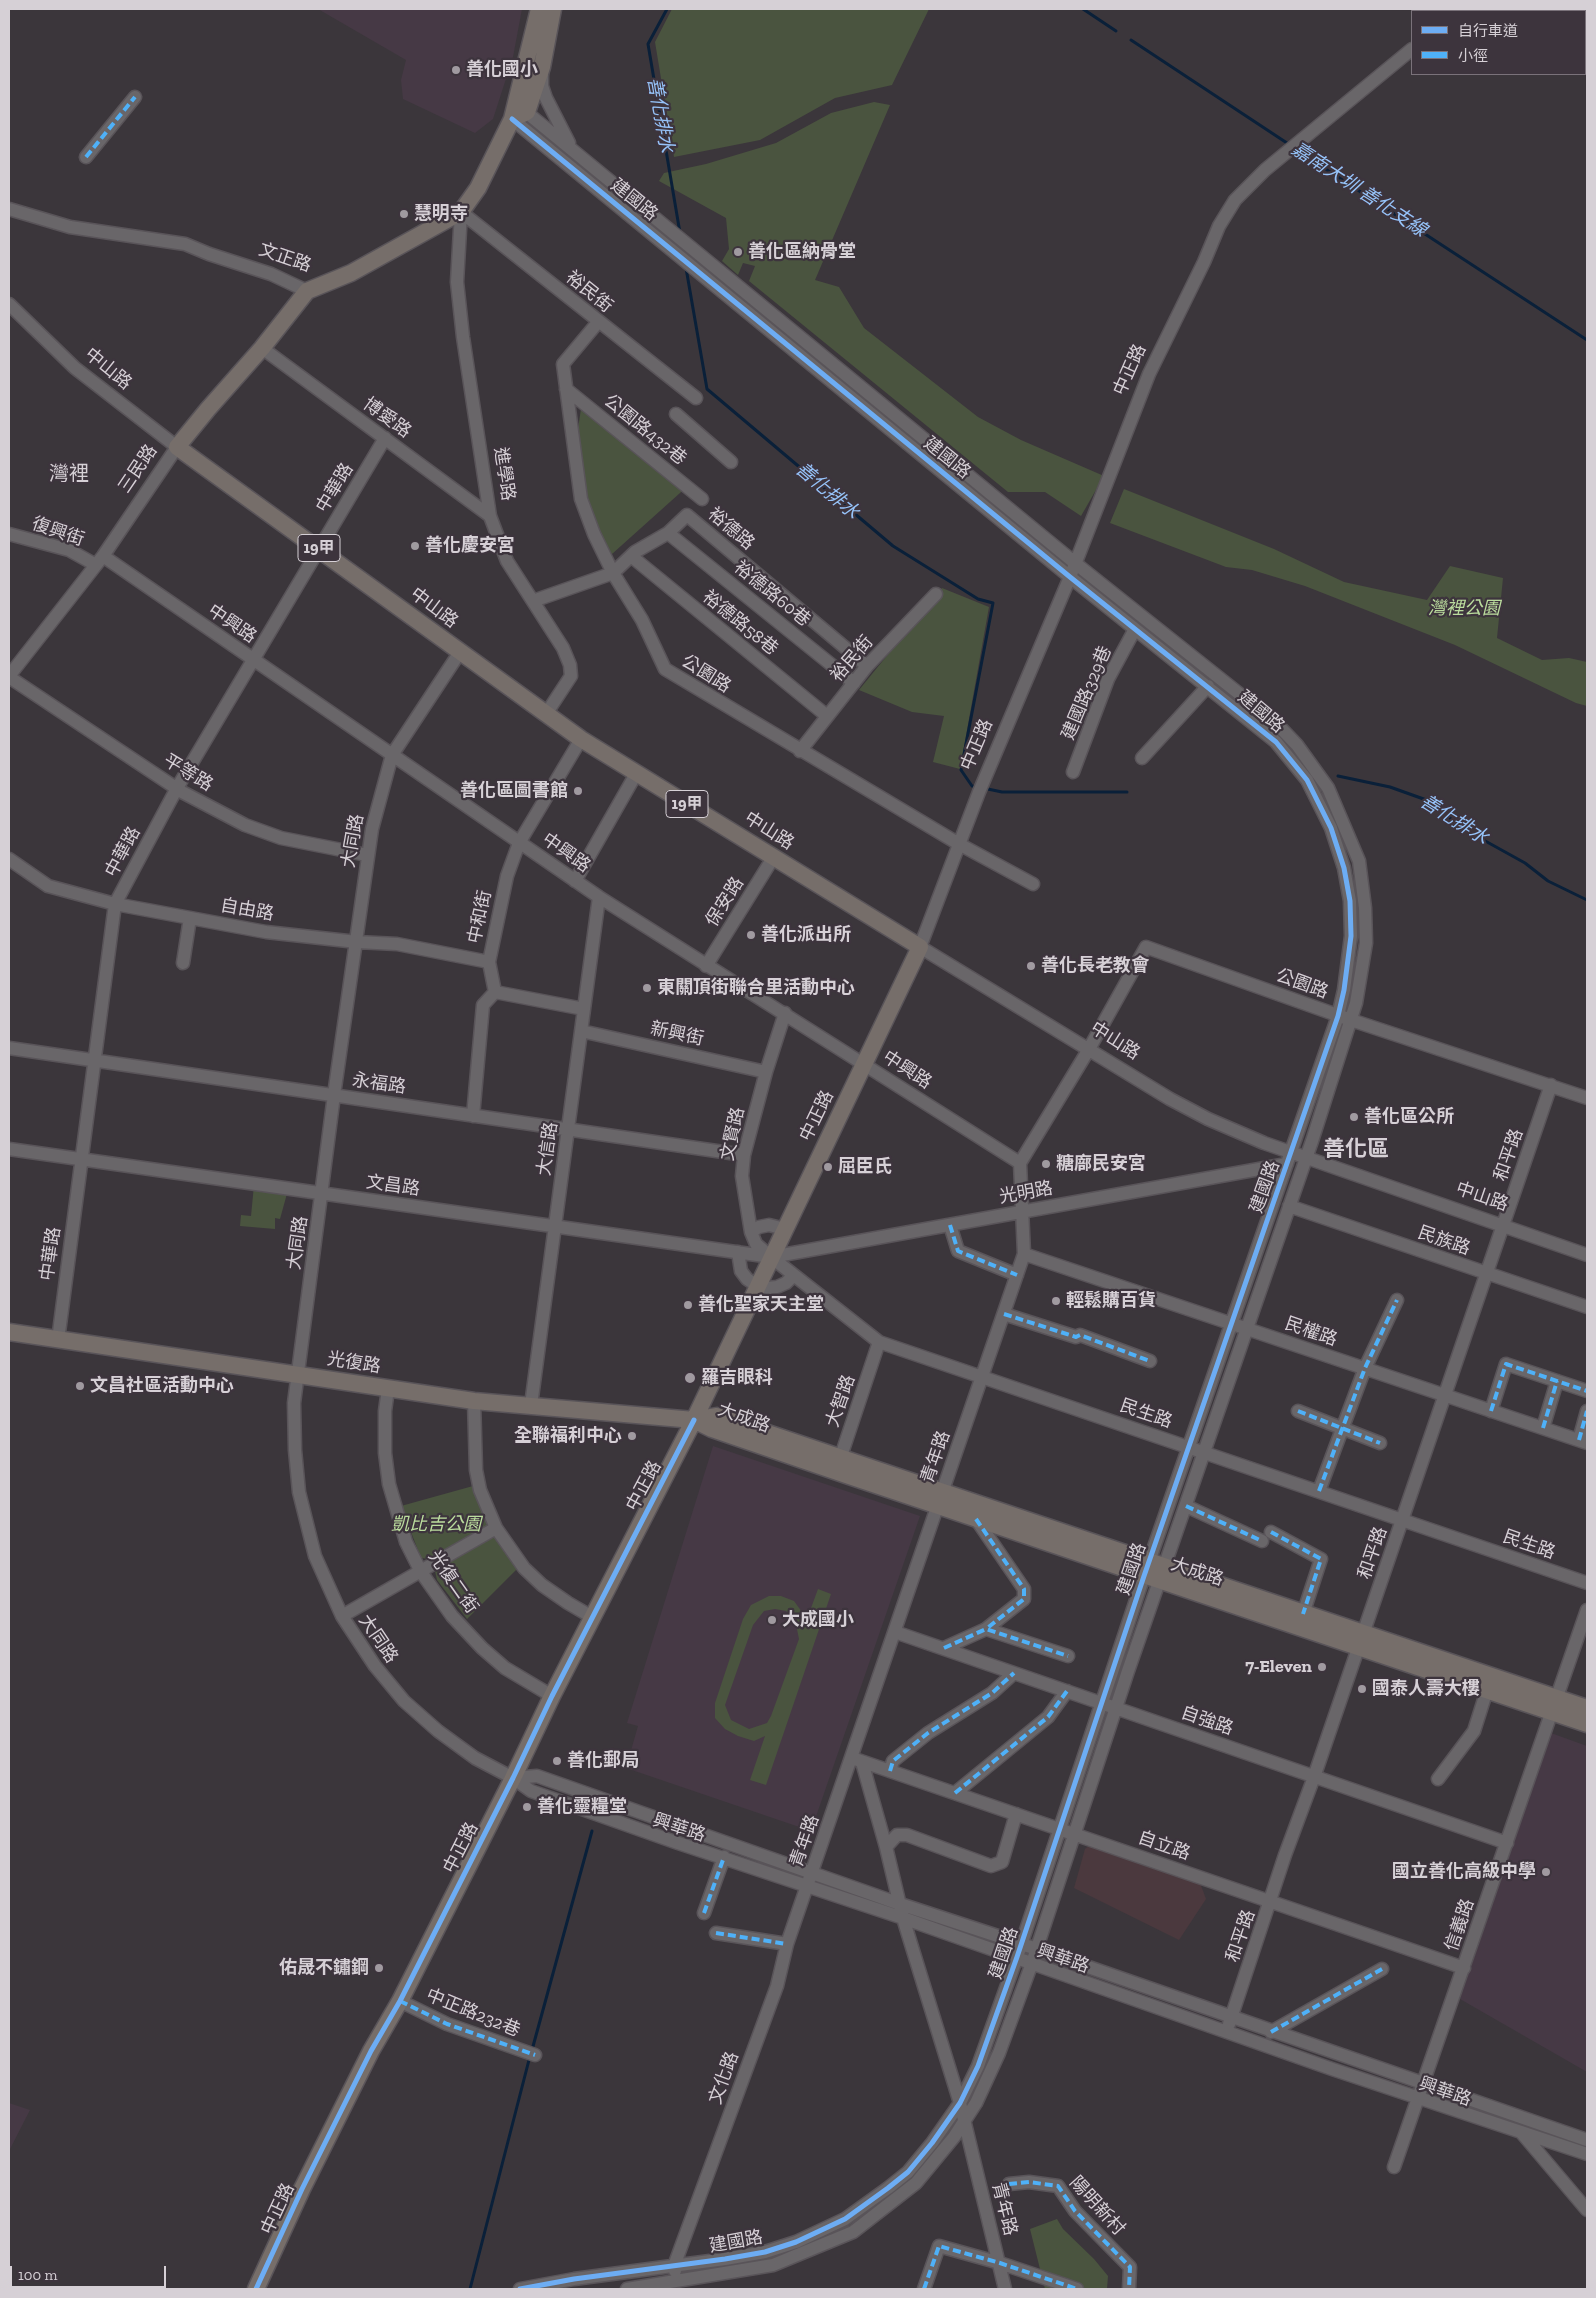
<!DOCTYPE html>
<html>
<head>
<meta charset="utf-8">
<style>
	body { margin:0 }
	#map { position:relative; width:1596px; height:2298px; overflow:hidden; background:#3b363b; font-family:"Zilla Slab","Noto Sans TC",serif }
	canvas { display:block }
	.frame { position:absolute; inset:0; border:10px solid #d6d0d6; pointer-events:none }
	.legend { position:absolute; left:1411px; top:10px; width:175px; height:65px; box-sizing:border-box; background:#3d343d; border:1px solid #7a727a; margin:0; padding:6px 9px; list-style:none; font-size:15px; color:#d6d0d6 }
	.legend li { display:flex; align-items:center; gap:10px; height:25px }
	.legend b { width:25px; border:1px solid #7a727a }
	.scale { position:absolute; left:10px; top:2266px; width:156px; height:22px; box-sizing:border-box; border:2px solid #d6d0d6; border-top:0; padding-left:6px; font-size:15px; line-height:18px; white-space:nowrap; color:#d6d0d6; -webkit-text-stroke:4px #3d343d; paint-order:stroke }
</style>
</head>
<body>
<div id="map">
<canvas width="1596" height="2298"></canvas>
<div class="frame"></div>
<ul class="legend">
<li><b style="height:6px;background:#6dadf4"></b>自行車道</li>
<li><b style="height:6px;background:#4fb1f8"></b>小徑</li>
</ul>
<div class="scale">100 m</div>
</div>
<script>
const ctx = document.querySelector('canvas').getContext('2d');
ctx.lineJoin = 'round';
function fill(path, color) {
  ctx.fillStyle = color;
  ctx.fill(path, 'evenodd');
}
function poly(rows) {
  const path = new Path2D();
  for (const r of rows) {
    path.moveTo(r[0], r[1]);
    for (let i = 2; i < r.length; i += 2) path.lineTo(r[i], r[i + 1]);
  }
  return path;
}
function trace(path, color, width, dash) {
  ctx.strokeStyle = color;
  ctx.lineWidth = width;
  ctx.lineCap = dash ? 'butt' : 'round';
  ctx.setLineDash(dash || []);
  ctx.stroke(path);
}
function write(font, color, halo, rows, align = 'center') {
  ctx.font = font + ' "Zilla Slab","Noto Sans TC",serif';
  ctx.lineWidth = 4.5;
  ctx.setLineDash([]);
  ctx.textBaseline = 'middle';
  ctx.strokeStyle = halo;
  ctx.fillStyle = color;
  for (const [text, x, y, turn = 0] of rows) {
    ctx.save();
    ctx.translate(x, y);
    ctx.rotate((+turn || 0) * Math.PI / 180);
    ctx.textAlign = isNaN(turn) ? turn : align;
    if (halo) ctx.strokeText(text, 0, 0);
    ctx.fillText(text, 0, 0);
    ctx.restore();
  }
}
const commercial = poly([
	[1090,1845,1199,1880,1206,1899,1179,1940,1074,1888,1085,1849]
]);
const built = poly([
	[318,9,522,9,513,57,493,119,475,133,403,99,401,80,406,60],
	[713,1446,920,1516,811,1831,626,1768,638,1726,627,1723],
	[1551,1733,1587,1746,1587,2072,1460,1999],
	[9,2103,30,2110,9,2151]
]);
const green = poly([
	[672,9,929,9,892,85,835,98,760,140,674,157,655,42],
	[874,102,890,105,815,280,839,287,864,328,978,417,1021,440,1104,476,1081,516,1045,492,1008,492,749,281,755,266,743,263,738,275,722,261,729,249,726,218,659,181,664,173,706,164,776,143,831,113],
	[581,409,690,484,612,554,600,537,588,508,577,435],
	[1124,489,1274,549,1344,582,1427,600,1450,566,1503,578,1497,638,1542,660,1569,658,1587,662,1587,706,1576,703,1455,645,1305,586,1252,570,1226,567,1110,523],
	[942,588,989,607,960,769,933,762,944,716,912,712,859,690],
	[254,1185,288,1190,280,1219,275,1218,275,1229,240,1226,241,1215,251,1216],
	[473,1486,487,1520,487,1528,430,1559,421,1558,401,1506],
	[494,1535,522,1564,467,1619,437,1580,435,1571],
	[818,1589,831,1594,766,1785,750,1780,765,1736,754,1741,738,1736,725,1729,715,1718,715,1703,743,1619,751,1605,769,1596,781,1596,794,1601,807,1619],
	[775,1609,786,1611,795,1619,799,1639,771,1716,767,1723,749,1729,731,1720,725,1705,753,1625,764,1611],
	[1057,2219,1063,2229,1094,2259,1108,2276,1107,2289,1045,2289,1030,2229]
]);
const stream = poly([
	[667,9,648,44,680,233],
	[1083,9,1116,31],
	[1131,40,1290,145],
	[1295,149,1587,340],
	[686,268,707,389,893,546,978,599,993,603,961,770,972,786,977,787],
	[1338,776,1390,787,1432,802,1460,827,1525,863,1548,881,1587,900],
	[983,788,1002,792,1127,792],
	[532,2050,592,1831],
	[470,2289,530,2056]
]);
const minor = poly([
	[1460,11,1463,9],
	[1412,49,1265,170,1235,200,1219,226,1204,262,1149,374,1070,577,979,792,920,947,1170,1099,1208,1119,1264,1143,1587,1255],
	[542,74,542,86,546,98,569,143],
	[520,107,1075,563,1276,723,1297,745,1328,788,1359,861,1365,908,1366,943,1356,1003,1312,1141,1128,1671,1032,1963,999,2053,976,2103,954,2137,916,2183,853,2232,773,2265,627,2289],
	[512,119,1070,577,1276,742,1307,780,1331,828,1344,868,1350,901,1351,936,1344,990,1338,1016,1144,1576,1017,1957,978,2066,960,2103,932,2143,908,2172,888,2188,845,2219,796,2242,765,2252,725,2259,574,2279,520,2289],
	[86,157,135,97],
	[9,209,70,227,185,244,209,254,271,274,307,291],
	[461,212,457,282,463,337,490,516,507,561,563,648,570,665,571,676,546,714],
	[461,212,696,398],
	[9,304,75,368,177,447,103,556,9,676],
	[599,321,563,364,581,499,594,534,613,573,642,620,665,669,959,844,1033,884],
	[262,348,490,516],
	[566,389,702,499],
	[676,414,731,462],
	[668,533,854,683],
	[9,534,69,550,96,565],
	[103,556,599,897,1020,1163],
	[631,556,827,716],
	[533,601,613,573,635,552,668,533,687,515,867,666],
	[460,652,392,755,372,829,334,1095,294,1403,295,1450,299,1492,315,1556,342,1616,375,1666,404,1701,438,1731,475,1758,513,1778,531,1791,675,1842,903,1918,1332,2069,1587,2154],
	[9,677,182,792,245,825,281,838,367,855],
	[800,751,867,666,936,594],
	[1142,758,1208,686],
	[1073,772,1108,679,1135,629],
	[9,859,48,886,115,904,266,932,357,942,397,944,489,962],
	[575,881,636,774],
	[183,963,190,918],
	[706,966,773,858],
	[495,992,584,1009],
	[785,1013,766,1072,744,1155,742,1176,751,1232,756,1244,771,1257,879,1342,1587,1583],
	[581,1031,766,1072],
	[9,1048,744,1155],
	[473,1116,483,1005,495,992,489,962,507,876,519,843,581,739],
	[9,1149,771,1257,1287,1164],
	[1289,1206,1587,1307],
	[950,1225,958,1251,1017,1275],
	[751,1232,759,1227,769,1225,785,1229],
	[738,1252,741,1271,747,1279,756,1285,767,1288,777,1287,786,1283,794,1275],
	[1024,1254,1587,1443],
	[1004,1314,1076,1337,1080,1335,1150,1361],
	[58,1340,115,904,177,788,385,438],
	[388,1389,385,1411,385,1453,389,1484,406,1542,421,1572,452,1616,482,1648,505,1668,552,1696],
	[474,1401,476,1470,480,1490,496,1528,524,1568,542,1585,568,1603,592,1617],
	[531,1405,599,897],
	[1298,1411,1380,1443],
	[1491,1411,1506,1364,1587,1391],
	[1543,1428,1557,1381],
	[1579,1440,1587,1411],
	[838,1465,879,1342],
	[1319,1491,1365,1368,1397,1300],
	[1186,1506,1262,1541],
	[976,1519,1024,1589,1024,1599,986,1629],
	[1271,1532,1321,1559,1303,1614],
	[342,1616,496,1528],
	[895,1632,1507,1843],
	[944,1648,986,1629,1068,1656],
	[852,1758,1464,1968],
	[862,1762,886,1847,903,1918,960,2103,1005,2289],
	[890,1771,893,1761,928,1733,992,1693,1014,1673],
	[513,1778,537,1776,900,1904,1022,1944,1587,2140],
	[1438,1779,1474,1731,1487,1690],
	[955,1793,1048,1717,1067,1691],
	[886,1847,897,1835,907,1835,991,1866,1002,1862,1016,1814],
	[704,1913,724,1857],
	[716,1933,787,1944],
	[400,2001,447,2024,535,2055],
	[1229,2024,1285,1855,1314,1777,1551,1085],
	[1271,2032,1382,1969],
	[1521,2132,1587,2210],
	[1394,2167,1587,1610],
	[1009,2184,1029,2182,1058,2186,1075,2211,1130,2267,1129,2289],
	[675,2271,674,2266,777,1986,787,1944,1024,1254,1020,1163,1089,1049,1146,947,1351,1020,1587,1098],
	[924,2289,939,2246,1000,2263,1077,2289]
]);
const major = poly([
	[512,119,527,112,542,67,553,9],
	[9,1332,474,1401,694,1420,717,1416,1587,1708],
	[694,1420,712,1429,846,1475,1587,1724],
	[256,2289,302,2189,371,2051,400,2001,513,1778,552,1696,694,1420,920,947,581,739,177,447,208,409,262,348,307,291,351,273,461,212,478,188,512,119,539,9]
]);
const quiet = poly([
	[86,157,135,97],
	[950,1225,958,1251,1017,1275],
	[1004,1314,1076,1337,1080,1335,1150,1361],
	[1298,1411,1380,1443],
	[1491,1411,1506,1364,1587,1391],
	[1543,1428,1557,1381],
	[1579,1440,1587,1411],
	[1319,1491,1365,1368,1397,1300],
	[1186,1506,1262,1541],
	[976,1519,1024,1589,1024,1599,986,1629],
	[1271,1532,1321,1559,1303,1614],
	[944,1648,986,1629,1068,1656],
	[890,1771,893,1761,928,1733,992,1693,1014,1673],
	[955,1793,1048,1717,1067,1691],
	[704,1913,724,1857],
	[716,1933,787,1944],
	[400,2001,447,2024,535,2055],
	[1271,2032,1382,1969],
	[1009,2184,1029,2182,1058,2186,1075,2211,1130,2267,1129,2289],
	[924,2289,939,2246,1000,2263,1077,2289]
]);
const cycleway = poly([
	[512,119,1070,577,1276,742,1307,780,1331,828,1344,868,1350,901,1351,936,1344,990,1338,1016,1144,1576,1017,1957,978,2066,960,2103,932,2143,908,2172,888,2188,845,2219,796,2242,765,2252,725,2259,574,2279,520,2289],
	[256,2289,302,2189,371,2051,400,2001,513,1778,552,1696,694,1420]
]);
const markers = [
	[456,70,5,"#a09aa0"],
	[404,214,5,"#a09aa0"],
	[738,252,5,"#a09aa0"],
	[415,546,5,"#a09aa0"],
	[578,791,5,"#a09aa0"],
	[751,935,5,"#a09aa0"],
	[1031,966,5,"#a09aa0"],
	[647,988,5,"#a09aa0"],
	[1354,1117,5,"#a09aa0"],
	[1046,1164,5,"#a09aa0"],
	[828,1167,5,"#a09aa0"],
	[1056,1301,5,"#a09aa0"],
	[688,1305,5,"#a09aa0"],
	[690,1378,6,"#a09aa0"],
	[80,1386,5,"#a09aa0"],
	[632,1436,5,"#a09aa0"],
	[772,1620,5,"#a09aa0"],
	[1322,1667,5,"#a09aa0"],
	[1362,1689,5,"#a09aa0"],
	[557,1761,5,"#a09aa0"],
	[527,1807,5,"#a09aa0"],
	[1546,1872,5,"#a09aa0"],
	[379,1968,5,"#a09aa0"]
];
const shields = [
	[319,548,42],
	[687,804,42]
];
const shieldNames = [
	["19甲",319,548],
	["19甲",687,804]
];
const poiNames = [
	["善化國小",466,70],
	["慧明寺",414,214],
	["善化區納骨堂",748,252],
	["善化慶安宮",425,546],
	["善化區圖書館",568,791,"right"],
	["善化派出所",761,935],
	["善化長老教會",1041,966],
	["東關頂街聯合里活動中心",657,988],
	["善化區公所",1364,1117],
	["糖廍民安宮",1056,1164],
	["屈臣氏",838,1167],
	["輕鬆購百貨",1066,1301],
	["善化聖家天主堂",698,1305],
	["羅吉眼科",701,1378],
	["文昌社區活動中心",90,1386],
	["全聯福利中心",622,1436,"right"],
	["大成國小",782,1620],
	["7-Eleven",1312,1667,"right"],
	["國泰人壽大樓",1372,1689],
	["善化郵局",567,1761],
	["善化靈糧堂",537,1807],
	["國立善化高級中學",1536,1872,"right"],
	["佑晟不鏽鋼",369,1968,"right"]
];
const streetNames = [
	["建國路",634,200,39],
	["文正路",285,258,19],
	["裕民街",589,292,39],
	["中山路",108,369,39],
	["中正路",1130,370,-66],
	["博愛路",387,418,36],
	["公園路432巷",645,430,39],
	["建國路",947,458,39],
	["三民路",138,469,-56],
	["進學路",504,474,81],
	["中華路",335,488,-59],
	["裕德路",731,529,40],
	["復興街",58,532,19],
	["裕德路60巷",772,594,39],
	["中山路",434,608,37],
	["裕德路58巷",740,623,39],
	["中興路",232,624,34],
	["裕民街",852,659,-49],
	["公園路",706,674,32],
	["建國路329巷",1087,693,-67],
	["建國路",1261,712,40],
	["中正路",977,745,-67],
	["平等路",188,773,31],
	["中山路",769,831,32],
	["大同路",353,841,-80],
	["中華路",123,852,-62],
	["中興路",566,853,35],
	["保安路",725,902,-58],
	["自由路",247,910,10],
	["中和街",480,917,-78],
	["公園路",1302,984,20],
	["新興街",677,1034,12],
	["中山路",1115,1041,32],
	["中興路",907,1070,33],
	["永福路",379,1084,8],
	["中正路",817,1116,-64],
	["文賢路",733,1134,-78],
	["大信路",548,1149,-82],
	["和平路",1509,1155,-71],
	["文昌路",393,1186,8],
	["建國路",1265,1187,-70],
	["光明路",1026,1193,-10],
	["中山路",1482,1197,19],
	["民族路",1444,1241,19],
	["大同路",298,1243,-82],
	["中華路",51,1254,-82],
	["民權路",1311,1332,19],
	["光復路",354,1363,9],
	["大智路",841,1401,-71],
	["民生路",1146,1414,19],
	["大成路",744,1418,20],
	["青年路",936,1457,-71],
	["中正路",644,1486,-62],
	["民生路",1529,1545,19],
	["和平路",1373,1553,-71],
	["建國路",1132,1569,-71],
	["大成路",1197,1572,18],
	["光復二街",453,1582,55],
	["大同路",378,1639,56],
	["自強路",1207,1721,19],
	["興華路",679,1828,18],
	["青年路",805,1841,-71],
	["自立路",1164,1846,19],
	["中正路",461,1848,-63],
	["信義路",1460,1925,-71],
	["和平路",1241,1936,-71],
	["建國路",1004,1953,-71],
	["興華路",1063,1959,19],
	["中正路232巷",473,2013,22],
	["文化路",724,2078,-70],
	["興華路",1445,2092,19],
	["陽明新村",1097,2206,48],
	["中正路",278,2209,-65],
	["青年路",1004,2209,76],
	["建國路",736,2242,-10]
];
const parkNames = [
	["灣裡公園",1464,609],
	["凱比吉公園",436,1525]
];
const waterNames = [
	["善化排水",660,115,80],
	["嘉南大圳 善化支線",1359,190,33],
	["善化排水",827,491,40],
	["善化排水",1454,820,32]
];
const quarterNames = [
	["灣裡",69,474]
];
const districtNames = [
	["善化區",1356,1150]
];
fill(commercial, '#4b393e');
fill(built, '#463945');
fill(green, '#4a543f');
trace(stream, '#0a2039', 3);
trace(minor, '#595459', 15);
trace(major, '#595459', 19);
trace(minor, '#696669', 12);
trace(major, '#766e6a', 16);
trace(quiet, '#4fb1f8', 4, [8, 4]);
trace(cycleway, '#6dadf4', 5);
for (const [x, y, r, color] of markers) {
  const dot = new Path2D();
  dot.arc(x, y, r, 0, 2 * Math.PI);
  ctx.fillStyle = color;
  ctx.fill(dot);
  trace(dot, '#3d343d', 2);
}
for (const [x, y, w] of shields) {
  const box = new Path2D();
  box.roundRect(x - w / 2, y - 13.5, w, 27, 4);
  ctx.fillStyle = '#3d343d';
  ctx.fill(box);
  trace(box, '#d6d0d6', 1);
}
write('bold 16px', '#d6d0d6', null, shieldNames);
write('bold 18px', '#d6d0d6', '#3d343d', poiNames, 'left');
write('18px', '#d6d0d6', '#3d343d', streetNames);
write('italic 18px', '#bbdd9e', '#3d343d', parkNames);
write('italic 19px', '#96c3f9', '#3d343d', waterNames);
write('20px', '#d6d0d6', '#3d343d', quarterNames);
write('bold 22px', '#d6d0d6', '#3d343d', districtNames);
</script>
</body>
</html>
